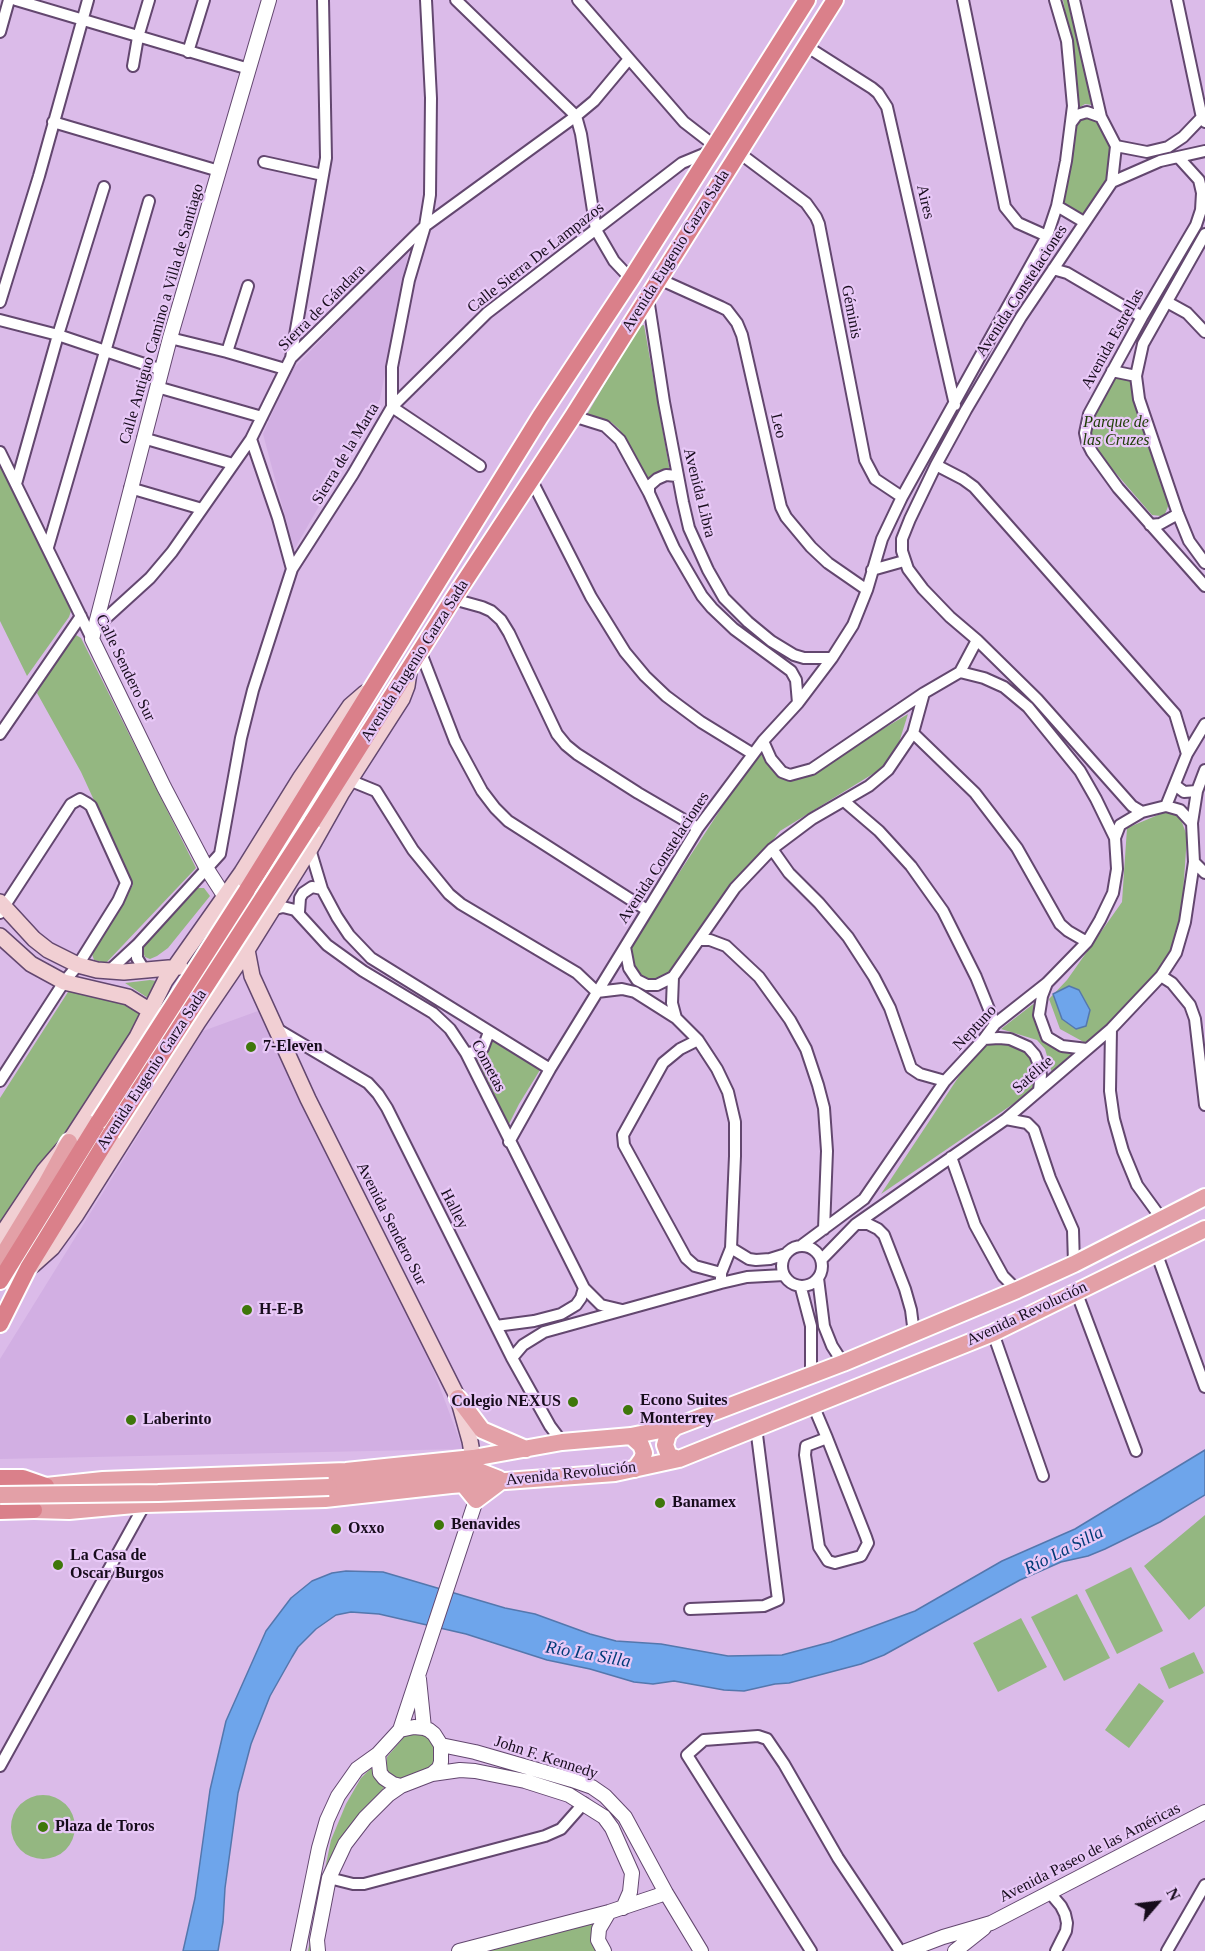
<!DOCTYPE html>
<html>
<head>
<meta charset="utf-8">
<style>
	body { margin:0 }
	#map { position:relative; width:1205px; height:1951px; overflow:hidden; background:#dbbbe9; font-family:"Times New Roman",serif }
	canvas { display:block }
	.north { position:absolute; left:1127px; top:1873px; width:60px; height:60px; -webkit-text-stroke:4px #e8c8f7; paint-order:stroke; rotate:62deg; font-size:16px; font-weight:700; line-height:24px; text-align:center; color:#170c1c }
	.north::after { content:''; display:block; margin:auto; width:21px; height:27px; background:#170c1c; clip-path:polygon(50% 0,100% 100%,50% 72%,0 100%) }
</style>
</head>
<body>
<div id="map">
<canvas width="1205" height="1951"></canvas>
<div class="north">N</div>
</div>
<script>
const ctx = document.querySelector('canvas').getContext('2d');
ctx.lineJoin = 'round';
function fill(path, color) {
  ctx.fillStyle = color;
  ctx.fill(path, 'evenodd');
}
function poly(rows) {
  const path = new Path2D();
  for (const r of rows) {
    if (r.length === 3) {
      path.moveTo(r[0] + r[2], r[1]);
      path.arc(r[0], r[1], r[2], 0, 2 * Math.PI);
      continue;
    }
    path.moveTo(r[0], r[1]);
    for (let i = 2; i < r.length; i += 2) path.lineTo(r[i], r[i + 1]);
  }
  return path;
}
function trace(path, color, width, dash) {
  ctx.strokeStyle = color;
  ctx.lineWidth = width;
  ctx.lineCap = dash ? 'butt' : 'round';
  ctx.setLineDash(dash || []);
  ctx.stroke(path);
}
function write(font, color, halo, rows, align = 'center') {
  ctx.font = font + ' "Times New Roman",serif';
  ctx.lineWidth = 4.5;
  ctx.setLineDash([]);
  ctx.textBaseline = 'middle';
  ctx.strokeStyle = halo;
  ctx.fillStyle = color;
  for (const [text, x, y, turn = 0] of rows) {
    ctx.save();
    ctx.translate(x, y);
    ctx.rotate((+turn || 0) * Math.PI / 180);
    ctx.textAlign = isNaN(turn) ? turn : align;
    if (halo) ctx.strokeText(text, 0, 0);
    ctx.fillText(text, 0, 0);
    ctx.restore();
  }
}
const built = poly([
	[409,249,380,399,294,550,263,434,291,371],
	[258,1011,422,1340,463,1449,0,1459,0,1359,203,1031]
]);
const green = poly([
	[1063,0,1071,0,1092,105,1085,104,1074,111,1068,26],
	[1078,117,1100,117,1112,143,1110,176,1082,217,1062,205,1073,130],
	[644,325,670,472,648,484,619,429,611,422,586,416,639,326],
	[1118,376,1130,377,1133,382,1135,404,1169,504,1165,514,1161,516,1152,515,1094,448,1089,439,1093,415,1114,377],
	[0,461,71,611,69,617,27,676,0,621],
	[76,635,81,638,196,868,106,963,94,960,91,951,133,885,81,772,37,693,70,636],
	[908,714,896,752,884,767,780,831,668,974,653,980,639,976,631,970,628,951,762,746,766,758,802,777],
	[1165,812,1180,817,1187,836,1180,936,1163,967,1091,1046,1060,1029,1049,999,1067,980,1122,902,1127,828],
	[198,888,204,888,210,896,168,948,157,956,150,959,145,957,143,952,144,946],
	[150,980,157,981,148,998,125,983],
	[72,990,129,999,141,1011,141,1018,105,1083,57,1142,0,1230,0,1098,68,992],
	[1041,998,1041,1014,1052,1035,1082,1047,1052,1073,1045,1049,1037,1040,1001,1029],
	[987,1034,1031,1046,1038,1087,881,1194],
	[492,1037,540,1070,519,1104,508,1126,474,1058,479,1056],
	[1205,1515,1205,1606,1189,1620,1144,1566],
	[1131,1567,1163,1631,1117,1654,1085,1590],
	[1077,1594,1110,1658,1064,1681,1031,1617],
	[1021,1618,1047,1667,998,1692,973,1643],
	[1194,1652,1204,1673,1169,1689,1160,1668],
	[1139,1683,1164,1701,1129,1748,1105,1730],
	[411,1729,430,1735,439,1746,439,1765,406,1779,395,1778,386,1770,387,1757],
	[371,1768,384,1788,361,1811,340,1841,314,1951,308,1951,331,1840,346,1804,361,1778],
	[43,1827,32],
	[596,1921,599,1951,486,1951]
]);
const water = poly([
	[1069,986,1079,990,1090,1010,1086,1026,1076,1029,1062,1019,1053,994,1069,986],
	[1205,1450,1205,1495,1160,1522,1105,1549,1088,1556,1061,1562,1020,1580,884,1655,861,1664,789,1683,775,1684,744,1691,724,1690,674,1681,653,1684,634,1682,590,1669,547,1660,466,1634,379,1614,351,1612,336,1615,316,1629,298,1647,292,1657,270,1696,251,1744,238,1793,225,1888,223,1922,218,1951,183,1951,195,1898,210,1790,226,1721,266,1631,291,1598,312,1581,332,1573,346,1571,383,1572,505,1608,535,1614,590,1634,616,1641,661,1644,728,1656,782,1655,831,1642,915,1611,1002,1561,1075,1529,1205,1450]
]);
const minor = poly([
	[16,0,249,69],
	[456,0,576,116,581,134,596,230,614,261,631,279],
	[578,0,684,122,715,146],
	[963,0,1005,207,1018,223,1047,236],
	[1074,0,1101,117,1116,146,1112,182,1021,317,966,410,936,465,910,519,902,539,902,551,908,569,923,589,950,617,977,640,1037,699,1132,806,1142,812],
	[1177,0,1202,118,1205,122],
	[0,32,9,0],
	[806,46,872,88,878,93,887,107,955,405],
	[188,52,204,0],
	[133,66,138,37,149,0],
	[53,122,219,171],
	[1071,123,1077,115,1087,112,1101,117],
	[1116,146,1147,152,1168,147,1183,137,1205,114],
	[738,152,806,203,816,217,819,224,865,460,875,479,902,497],
	[1179,158,1199,180,1202,193,1201,210,1196,225,1142,317,1089,414,1085,433,1087,442,1092,452,1118,488,1205,586],
	[264,162,323,175],
	[1112,182,1160,161,1205,151],
	[1057,206,1084,222],
	[1205,234,1143,344,1136,376,1139,399,1178,514,1189,541,1205,563],
	[1053,269,1067,273,1142,317],
	[659,279,721,307,727,310,737,323,742,335,781,507,786,517,811,547,828,563,867,590],
	[648,298,664,402,683,502,689,528,708,570,724,598,748,622,771,641,794,655,804,658,832,658],
	[0,302,39,176,88,0],
	[1167,302,1187,313,1205,332],
	[0,320,58,335,162,370],
	[170,338,227,352,285,369],
	[227,352,248,286],
	[291,358,326,158,323,0],
	[1112,371,1136,376],
	[157,387,262,417],
	[392,407,487,313,682,163,711,151],
	[392,407,480,466],
	[573,416,605,426,620,440,649,493,674,548,702,596,712,608,734,629,791,671,796,680,798,703],
	[143,438,233,464],
	[251,439,278,518,292,569],
	[0,452,92,639],
	[936,465,963,479,974,487,1175,714,1187,754],
	[531,479,591,597,625,652,645,676,666,696,701,722,753,754],
	[16,484,58,335,104,187],
	[130,488,202,509],
	[649,493,649,486,657,479,666,475,677,476],
	[1150,525,1160,524,1178,514],
	[48,547,149,201],
	[872,570,904,561],
	[453,599,482,607,491,611,501,620,509,633,557,734,566,745,577,754,638,793,698,828],
	[95,628,150,578,172,552,251,439,291,358,425,226,576,116,594,101,629,59],
	[421,653,455,741,482,791,495,808,508,821,647,910],
	[960,672,984,678,1004,687,1028,707,1080,771,1096,799,1115,838],
	[913,733,975,793,1017,848,1060,924,1068,931,1087,942],
	[0,734,81,616],
	[763,741,771,759,782,772,790,775,812,769,924,693,960,672,977,640],
	[349,780,376,791,413,850,449,894,461,904,577,973,597,992,622,989,635,992,676,1018,698,1040,717,1069,728,1092,735,1122,735,1156,731,1248,721,1273,721,1283],
	[1175,785,1184,792,1197,791],
	[844,801,879,831,911,866,943,911,976,977,995,1024],
	[1166,806,1187,754,1205,724],
	[310,849,322,889,337,917,349,935,371,958,550,1069],
	[772,849,789,873,819,903,848,937,874,977,890,1008,911,1068,920,1074,945,1081],
	[1194,862,1205,873],
	[271,910,283,907,295,910,327,945,363,971,433,1013,450,1029,466,1053,584,1288,601,1305,622,1310],
	[299,912,300,898,303,893,312,887,322,889],
	[0,913,71,804,80,799,87,803,91,806,126,883,118,901,78,965,64,982,0,1081],
	[699,940,710,940,726,946,759,977,790,1020,806,1049,818,1085,824,1108,827,1151,824,1229],
	[137,945,137,958,145,971],
	[625,947,629,968,637,980,647,985,657,985,673,977,735,888,772,849,812,819,869,786,888,770,913,733,924,693],
	[109,971,137,945,220,854,241,738,253,690,292,569,353,474,392,407,392,367,409,280,425,226,430,195,431,98,426,0],
	[1161,976,1172,983,1190,1005,1195,1019,1205,1105],
	[673,977,672,1003,676,1018],
	[1047,983,1042,996,1039,1015,1047,1037,1062,1046,1087,1049],
	[277,1029,368,1083,378,1094,387,1108,512,1358,550,1426,562,1442],
	[1111,1029,1110,1091,1114,1119,1123,1151,1137,1185,1161,1218],
	[984,1039,999,1038,1010,1039,1028,1047,1035,1055,1039,1065,1041,1075,1039,1090],
	[698,1040,680,1049,663,1063,623,1135,624,1145,686,1258,695,1266,721,1273],
	[466,1053,477,1052,483,1048,489,1032],
	[1006,1119,1027,1123,1034,1130,1050,1178,1073,1230,1074,1264],
	[509,1142,550,1069,698,828,763,741,798,703,832,658,853,625,867,590,882,539,902,497,1047,236,1057,206,1066,161,1073,106,1067,41,1055,0],
	[951,1157,975,1225,1003,1276,1017,1290],
	[856,1224,868,1224,878,1229,884,1235,905,1289,911,1310,914,1334],
	[802,1245,864,1199,945,1081,984,1039,995,1024,1047,983,1087,942,1100,920,1113,893,1117,869,1115,838,1120,825,1142,812,1166,806,1180,810,1192,823],
	[802,1266,20],
	[731,1248,749,1259,756,1260,770,1259,786,1254],
	[1156,1252,1205,1387],
	[821,1260,856,1224,1006,1119,1111,1029,1161,976,1176,953,1185,922,1194,862,1192,823,1197,791,1205,770],
	[818,1278,824,1326,832,1346,843,1363],
	[801,1288,811,1326,811,1374],
	[1076,1291,1136,1451],
	[496,1326,534,1321,561,1314,576,1305,581,1298,584,1288],
	[993,1333,1043,1476],
	[512,1358,523,1345,544,1332,721,1283,747,1277,784,1275],
	[813,1405,827,1438,866,1537,868,1543,861,1556,835,1563,828,1561,819,1547,805,1455,806,1446,827,1438],
	[690,1609,764,1606,778,1600,756,1427],
	[0,1766,145,1504],
	[329,1878,353,1884,364,1884,545,1836,561,1829,584,1803],
	[1050,1893,1061,1906,1065,1914,1067,1923,1066,1931,1056,1951],
	[811,1951,687,1755,704,1740,758,1736,767,1739,784,1764,838,1858,900,1951],
	[1167,1951,1205,1885]
]);
const tertiary = poly([
	[225,897,207,869,164,787,92,639,170,338,269,0],
	[419,1679,424,1728],
	[400,1730,476,1500,477,1492],
	[378,1754,380,1773,384,1778,393,1784,401,1786],
	[432,1774,460,1770,475,1771,525,1781,569,1795,604,1817,612,1828,632,1873,630,1892,623,1908],
	[298,1951,319,1848,327,1820,338,1796,357,1769,378,1754,400,1730,414,1727,424,1728,429,1730,434,1734,441,1745,475,1752,572,1780,592,1787,605,1796,625,1817,666,1893,701,1951],
	[318,1951,317,1940,329,1878,345,1844,365,1818,388,1795,401,1786,432,1774,439,1768,441,1762,441,1745],
	[459,1951,609,1912,666,1893],
	[604,1951,598,1940,599,1929,609,1912],
	[906,1951,943,1937,991,1923,1205,1812],
	[955,1951,984,1928]
]);
const secondary = poly([
	[0,902,34,939,48,950,78,965,97,970,124,972,180,967],
	[0,936,31,964,64,982,128,997,157,1015],
	[247,950,252,976,308,1099,458,1398,470,1441,475,1470],
	[0,1237,44,1171,69,1142,137,1037,165,981,242,872,301,777,350,706,365,693],
	[33,1265,52,1248,76,1215,198,1022,247,950,310,849,341,794,402,699,407,686,409,672]
]);
const primary = poly([
	[0,1260,45,1186,69,1142],
	[458,1398,482,1430,526,1449],
	[675,1427,668,1434,665,1445,669,1456,679,1459],
	[631,1436,641,1445,644,1453,642,1459,635,1469],
	[457,1481,463,1484,476,1500,500,1482],
	[46,1486,103,1480,346,1471,473,1458,562,1442,631,1436,675,1427,843,1363,1017,1290,1074,1264,1205,1197],
	[329,1487,476,1470,499,1479],
	[34,1510,69,1511,145,1504,325,1499,451,1485,615,1473,679,1459,993,1333,1205,1229]
]);
const trunk = poly([
	[312,822,453,599,573,416,835,0],
	[247,890,540,417,631,279,807,0],
	[0,1281,99,1121],
	[0,1324,28,1268,111,1133],
	[0,1478,23,1478,46,1486],
	[0,1511,34,1510]
]);
const primaryBridge = poly([
	[0,1495,158,1493,329,1487]
]);
const trunkBridge = poly([
	[99,1121,247,890],
	[111,1133,312,822]
]);
const markers = [
	[251,1047,6,"#3e770a"],
	[247,1310,6,"#3e770a"],
	[573,1402,6,"#3e770a"],
	[628,1410,6,"#3e770a"],
	[131,1420,6,"#3e770a"],
	[660,1503,6,"#3e770a"],
	[439,1525,6,"#3e770a"],
	[336,1529,6,"#3e770a"],
	[58,1565,6,"#3e770a"],
	[43,1827,6,"#3e770a"]
];
const streetNames = [
	["Aires",925,202,77],
	["Avenida Eugenio Garza Sada",676,251,-58],
	["Calle Sierra De Lampazos",536,258,-38],
	["Avenida Constelaciones",1022,291,-57],
	["Sierra de Gándara",322,308,-45],
	["Géminis",851,312,79],
	["Calle Antiguo Camino a Villa de Santiago",162,314,-74],
	["Avenida Estrellas",1113,339,-61],
	["Leo",778,426,77],
	["Sierra de la Marta",346,454,-59],
	["Avenida Libra",699,493,76],
	["Avenida Eugenio Garza Sada",415,661,-58],
	["Calle Sendero Sur",125,668,64],
	["Avenida Constelaciones",664,858,-57],
	["Neptuno",975,1028,-47],
	["Cometas",488,1066,62],
	["Avenida Eugenio Garza Sada",152,1070,-57],
	["Satélite",1033,1075,-41],
	["Halley",454,1209,63],
	["Avenida Sendero Sur",391,1224,63],
	["Avenida Revolución",1027,1314,-25],
	["Avenida Revolución",571,1474,-6],
	["John F. Kennedy",546,1758,18],
	["Avenida Paseo de las Américas",1090,1853,-27]
];
const parkNames = [
	["Parque de",1116,423],
	["las Cruzes",1116,441]
];
const poiNames = [
	["7-Eleven",263,1047],
	["H-E-B",259,1310],
	["Econo Suites",640,1401],
	["Monterrey",640,1419],
	["Colegio NEXUS",561,1402,"right"],
	["Laberinto",143,1420],
	["Banamex",672,1503],
	["Benavides",451,1525],
	["Oxxo",348,1529],
	["La Casa de",70,1556],
	["Oscar Burgos",70,1574],
	["Plaza de Toros",55,1827]
];
const waterNames = [
	["Río La Silla",1064,1551,-27],
	["Río La Silla",588,1655,10]
];
fill(built, '#d2afe3');
fill(green, '#94b781');
fill(water, '#6ea5eb');
trace(water, '#5477ad', 1.5);
trace(minor, '#63476f', 14);
trace(tertiary, '#63476f', 16);
trace(secondary, '#63476f', 18);
trace(primary, '#fff', 20);
trace(trunk, '#fff', 20);
trace(minor, '#fff', 10);
trace(tertiary, '#fff', 14);
trace(secondary, '#f1cfd3', 15);
trace(primary, '#e3a0a7', 16);
trace(trunk, '#da808a', 16);
trace(primaryBridge, '#fff', 20, []);
trace(trunkBridge, '#fff', 20, []);
trace(primaryBridge, '#e3a0a7', 16);
trace(trunkBridge, '#da808a', 16);
for (const [x, y, r, color] of markers) {
  const dot = new Path2D();
  dot.arc(x, y, r, 0, 2 * Math.PI);
  ctx.fillStyle = color;
  ctx.fill(dot);
  trace(dot, '#e8c8f7', 2);
}
write('16px', '#170c1c', '#e8c8f7', streetNames);
write('italic 16px', '#1e3d05', '#e8c8f7', parkNames);
write('bold 16px', '#170c1c', '#e8c8f7', poiNames, 'left');
write('italic 18px', '#003a77', '#e8c8f7', waterNames);
</script>
</body>
</html>
